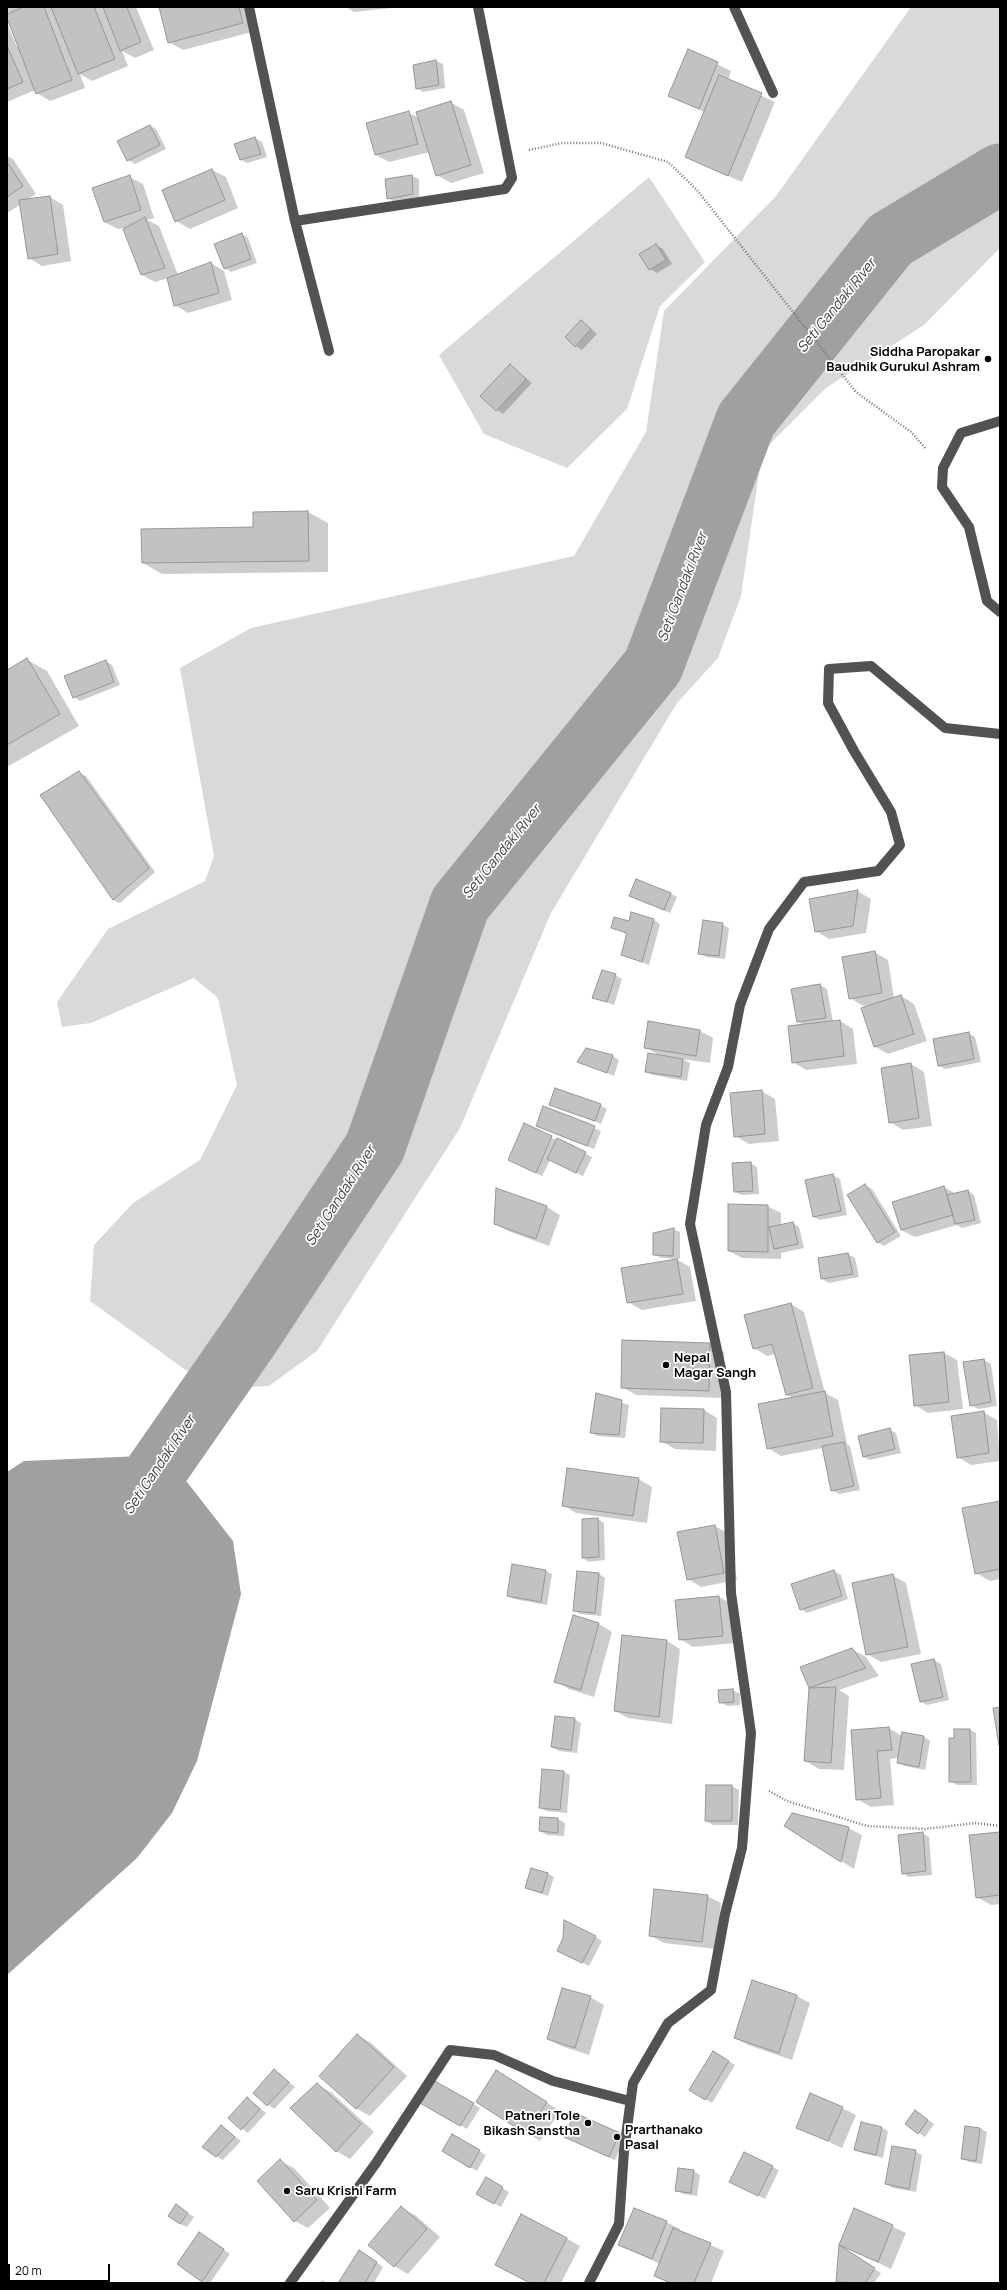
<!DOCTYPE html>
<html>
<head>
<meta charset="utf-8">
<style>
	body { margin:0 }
	#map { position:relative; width:1007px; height:2290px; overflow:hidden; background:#fff; font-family:Manrope,sans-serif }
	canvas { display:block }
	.frame { position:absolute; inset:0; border:8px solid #000; pointer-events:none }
	.scale { position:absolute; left:8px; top:2264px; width:102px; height:18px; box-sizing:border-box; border:2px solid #000; border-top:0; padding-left:5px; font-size:12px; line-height:14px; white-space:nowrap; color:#000; -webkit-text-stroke:3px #fff; paint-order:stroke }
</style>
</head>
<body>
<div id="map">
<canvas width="1007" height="2290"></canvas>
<div class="frame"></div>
<div class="scale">20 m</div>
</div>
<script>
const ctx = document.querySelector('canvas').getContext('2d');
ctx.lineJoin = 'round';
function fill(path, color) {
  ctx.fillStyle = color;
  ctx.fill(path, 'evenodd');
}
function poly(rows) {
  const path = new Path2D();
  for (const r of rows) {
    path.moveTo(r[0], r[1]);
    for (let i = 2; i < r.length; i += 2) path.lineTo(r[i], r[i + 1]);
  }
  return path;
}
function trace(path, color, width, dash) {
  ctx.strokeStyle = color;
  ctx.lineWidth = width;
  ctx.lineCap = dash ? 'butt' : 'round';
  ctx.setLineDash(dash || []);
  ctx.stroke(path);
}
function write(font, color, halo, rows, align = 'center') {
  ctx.font = font + ' Manrope,sans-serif';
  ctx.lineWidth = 3.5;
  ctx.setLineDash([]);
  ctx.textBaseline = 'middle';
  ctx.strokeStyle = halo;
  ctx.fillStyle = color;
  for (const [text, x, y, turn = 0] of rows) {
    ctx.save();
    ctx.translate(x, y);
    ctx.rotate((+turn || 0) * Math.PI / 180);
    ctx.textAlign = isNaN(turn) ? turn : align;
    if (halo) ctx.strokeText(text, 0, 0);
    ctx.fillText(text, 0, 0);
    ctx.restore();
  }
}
const green = poly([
	[911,7,1000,7,1000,248,924,325,826,388,762,452,741,596,718,658,677,703,551,913,460,1128,317,1351,269,1386,212,1389,90,1301,94,1245,133,1203,200,1160,237,1085,218,998,194,978,91,1023,62,1027,57,1002,108,929,205,881,214,856,180,668,251,628,574,556,646,432,664,311,776,196],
	[649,177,705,262,660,306,627,409,567,468,484,434,439,355]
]);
const water = poly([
	[166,1455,233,1541,241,1594,197,1761,172,1813,137,1858,7,1975,7,1472,24,1461]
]);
const shadow = poly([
	[7,7,136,7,154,50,135,58,122,51,128,66,92,81,80,74,85,88,50,101,37,93,35,90,7,102,7,23,17,47,19,46,7,15,10,13,7,11],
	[160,7,250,7,256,31,183,50,169,42],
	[346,7,401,7,354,12],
	[688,50,731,71,728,80,775,102,742,182,686,157,704,112,669,95],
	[436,61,443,64,445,88,423,92,417,88],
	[450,102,464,110,484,173,451,183,437,175,430,152,389,162,376,155,409,113,419,118],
	[150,126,156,129,166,149,135,164,128,160],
	[255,138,262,142,267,157,247,163,240,159],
	[7,156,13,159,36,194,26,200,50,197,63,205,71,261,42,266,29,258,21,204,7,213],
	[212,170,226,177,238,208,190,229,176,221,163,191],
	[412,176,419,179,419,197,394,202,388,198,386,180],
	[129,177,143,184,154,218,147,220,159,226,178,275,211,263,224,271,232,300,188,313,175,305,168,278,155,282,142,275,124,228,118,229,104,222],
	[242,234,248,238,257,263,231,272,225,268],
	[656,245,663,249,672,264,657,273,650,269],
	[582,321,597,334,582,350,576,346],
	[510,365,532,383,503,414,497,410],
	[308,512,328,523,328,572,162,574,143,563,254,528,254,513],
	[27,660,47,671,79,726,7,767,7,672],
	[106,661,112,665,120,685,80,701,74,697],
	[79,773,86,776,155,872,120,903,113,900],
	[857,891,871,899,866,933,829,939,816,931],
	[670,893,677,897,670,913,631,896],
	[654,920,660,924,649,965,622,955,628,934,612,928,630,922],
	[722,924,729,928,725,959,706,957,699,953],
	[874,952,888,960,894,998,901,996,914,1004,927,1041,888,1054,874,1046,871,1005,863,1006,850,998],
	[615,975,622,979,614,1005,593,997],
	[820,985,827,989,833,1022,840,1021,853,1029,857,1064,806,1070,793,1062,804,1025,798,1022,792,990],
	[649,1022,700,1031,713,1038,710,1063,682,1059,690,1063,687,1081,653,1075,646,1072,660,1056,645,1047],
	[968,1033,975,1037,981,1062,946,1069,939,1066],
	[613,1056,619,1060,614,1076,579,1061],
	[911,1064,924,1072,932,1126,903,1130,890,1122],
	[761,1091,775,1099,779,1141,749,1144,735,1136],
	[550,1104,600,1105,607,1109,601,1124],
	[544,1107,601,1131,594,1149,537,1125],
	[525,1125,592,1157,583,1176,550,1160,542,1176,515,1163],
	[750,1163,757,1167,759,1194,742,1195,735,1192],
	[833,1175,840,1179,847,1215,820,1220,814,1217],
	[865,1185,872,1189,901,1236,884,1246,877,1242],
	[944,1187,956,1194,968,1191,974,1195,981,1223,962,1228,957,1225,915,1237,901,1230],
	[497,1189,547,1207,560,1215,549,1246,508,1231,495,1223],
	[767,1206,781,1213,781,1226,793,1223,799,1227,804,1248,781,1253,781,1259,742,1258,729,1251],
	[673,1229,680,1232,680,1259,661,1258,654,1254],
	[848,1254,855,1258,859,1277,829,1283,822,1279,819,1259],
	[676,1259,690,1267,696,1301,642,1310,628,1302],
	[791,1304,804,1312,825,1393,838,1400,847,1444,850,1446,860,1490,839,1494,832,1490,823,1448,781,1456,768,1448,793,1398,787,1395,776,1354,767,1356,754,1348],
	[623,1341,710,1344,724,1352,723,1398,636,1395,622,1387],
	[944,1353,957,1360,963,1409,928,1413,915,1405],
	[984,1360,991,1364,997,1406,978,1409,971,1405,964,1363],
	[597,1395,629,1405,625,1438,597,1436,591,1432],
	[662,1409,704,1410,717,1418,716,1451,675,1449,661,1441],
	[983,1412,997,1420,1000,1461,971,1465,958,1457],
	[889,1429,896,1433,901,1453,870,1460,864,1457],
	[638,1479,652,1487,647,1523,576,1513,563,1505],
	[1000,1502,1000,1579,990,1581,976,1573],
	[598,1519,604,1523,605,1560,589,1562,583,1558],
	[715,1526,729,1534,737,1580,701,1587,688,1579],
	[545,1570,552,1574,547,1605,514,1599,508,1596],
	[834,1571,841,1575,848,1599,807,1613,801,1609],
	[599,1574,605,1578,601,1616,580,1614,574,1610],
	[892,1575,906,1583,921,1654,881,1662,867,1654],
	[719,1597,732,1604,736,1643,693,1647,680,1639],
	[574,1617,599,1624,612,1632,594,1697,569,1689,556,1681],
	[623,1636,667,1641,680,1649,672,1724,628,1718,615,1711],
	[852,1649,866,1657,879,1676,839,1690,849,1696,844,1770,819,1769,805,1761,810,1688,802,1667],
	[934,1660,941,1664,949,1700,927,1705,920,1701],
	[733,1690,740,1694,740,1705,727,1706,720,1702],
	[574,1719,581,1723,577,1753,559,1751,552,1747],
	[889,1728,902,1736,924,1737,930,1741,925,1770,905,1766,898,1762,899,1758,890,1759,894,1805,871,1807,857,1799,852,1731],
	[970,1730,976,1733,977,1785,957,1785,950,1781,955,1739],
	[564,1772,570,1775,567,1813,546,1811,540,1807],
	[707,1786,732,1786,739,1790,738,1825,713,1825,706,1821],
	[541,1818,558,1819,565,1823,564,1836,547,1835,540,1831],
	[785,1826,848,1828,862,1835,854,1869],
	[922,1833,929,1837,932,1875,909,1877,903,1873],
	[1000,1833,1000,1904,991,1905,977,1897],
	[547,1873,554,1877,548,1896,526,1888],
	[707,1896,721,1903,716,1949,664,1943,650,1935],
	[595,1937,602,1941,589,1966,565,1954],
	[753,1981,797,1996,810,2003,792,2060,748,2045,735,2038],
	[590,1997,604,2005,589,2055,561,2046,548,2039],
	[357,2035,371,2043,407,2076,370,2116,357,2109,321,2076],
	[713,2052,735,2065,712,2103,705,2099],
	[274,2070,295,2087,274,2109,254,2093],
	[510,2079,560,2111,540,2141,478,2102],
	[434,2081,480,2108,467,2129,421,2102],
	[317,2085,331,2092,374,2132,350,2159,336,2151],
	[247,2098,266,2113,248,2133,230,2118],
	[842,2108,856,2115,842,2148,797,2127],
	[922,2115,934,2124,925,2137,906,2124],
	[861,2123,882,2128,888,2131,883,2158,862,2153,855,2149],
	[222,2126,241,2141,223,2160,216,2156],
	[966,2127,980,2128,987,2132,982,2164,969,2162,962,2158],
	[619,2134,626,2137,615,2160,572,2140],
	[452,2135,486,2155,477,2171,443,2151],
	[915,2151,922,2155,916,2192,893,2188,886,2184],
	[280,2161,294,2168,330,2208,308,2228,295,2221],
	[772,2167,779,2170,765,2199,737,2185],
	[693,2171,700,2175,697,2196,683,2194,676,2190],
	[486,2179,509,2192,501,2207,478,2194],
	[176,2205,194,2217,187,2227,180,2224],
	[401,2208,415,2215,440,2237,408,2274,394,2266],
	[855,2209,906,2233,891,2269,842,2246,841,2248,881,2273,874,2283,840,2283,837,2281,840,2246],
	[666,2222,680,2229,679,2231,724,2251,711,2283,668,2283,655,2275,660,2264,620,2245],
	[206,2237,230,2254,210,2283,202,2281],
	[566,2238,580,2246,561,2283,530,2283,496,2265],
	[366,2255,383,2267,374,2283,339,2283],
	[322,2280,327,2283,319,2283]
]);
const river = poly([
	[118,1526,250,1336,375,1147,460,904,653,666,746,420,890,240,1000,174]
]);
const building = poly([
	[24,7,44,7,72,80,36,94,7,18,7,14,24,7],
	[51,7,94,7,115,59,78,74,51,7],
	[103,7,127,7,141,42,120,51,103,7],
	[159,7,239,7,243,23,168,43,159,7],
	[7,46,23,82,7,89,7,46],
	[688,49,718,62,699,109,668,96,688,49],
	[436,60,439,85,416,89,413,65,436,60],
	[719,75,762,93,728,176,685,157,719,75],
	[451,101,471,165,436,176,416,112,451,101],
	[409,111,418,144,375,155,366,123,409,111],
	[150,125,160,145,127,161,117,141,150,125],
	[255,137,261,154,240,160,234,144,255,137],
	[7,162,23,186,7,197,7,162],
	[212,169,225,200,175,222,162,190,212,169],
	[130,175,141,210,104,222,92,188,130,175],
	[412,175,413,194,387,199,385,179,412,175],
	[50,196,58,254,28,259,19,200,50,196],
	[145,217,165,268,141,275,123,229,145,217],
	[242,233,251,259,224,269,214,244,242,233],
	[656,244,666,260,649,270,639,254,656,244],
	[211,262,219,293,174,306,167,278,211,262],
	[581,320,591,329,575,347,565,337,581,320],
	[510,364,526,379,496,411,480,396,510,364],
	[308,511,309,561,142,563,141,529,253,527,253,512,308,511],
	[27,658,60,714,7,745,7,670,27,658],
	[106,660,114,682,73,698,64,676,106,660],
	[79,771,149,868,113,900,40,795,79,771],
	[636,879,671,893,664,910,629,896,636,879],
	[858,890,853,926,815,932,809,899,858,890],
	[631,912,654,919,642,962,621,955,627,933,611,928,614,917,629,921,631,912],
	[703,920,723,923,719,956,698,954,703,920],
	[875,951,882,993,849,999,842,957,875,951],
	[602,970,616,974,607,1002,592,998,602,970],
	[820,984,826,1018,797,1022,791,989,820,984],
	[901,995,914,1034,874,1047,861,1008,901,995],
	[840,1020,844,1056,792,1063,788,1026,840,1020],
	[648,1021,700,1030,696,1056,644,1048,648,1021],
	[969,1032,974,1059,938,1066,933,1039,969,1032],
	[586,1048,613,1055,607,1073,577,1062,586,1048],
	[648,1053,683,1059,681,1077,645,1072,648,1053],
	[911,1063,919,1118,889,1123,881,1068,911,1063],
	[555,1088,601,1104,595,1121,549,1105,555,1088],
	[762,1090,765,1134,734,1137,730,1093,762,1090],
	[543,1106,595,1126,587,1146,536,1126,543,1106],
	[524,1123,552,1136,536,1173,508,1160,524,1123],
	[557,1138,586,1152,576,1173,547,1159,557,1138],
	[751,1162,753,1191,734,1192,732,1163,751,1162],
	[833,1174,841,1211,813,1217,805,1180,833,1174],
	[865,1184,895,1232,877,1243,847,1195,865,1184],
	[944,1186,953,1215,901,1230,892,1202,944,1186],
	[496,1188,547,1206,536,1239,494,1224,496,1188],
	[968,1190,975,1220,955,1224,947,1195,968,1190],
	[728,1204,768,1205,768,1252,728,1251,728,1204],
	[793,1222,798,1244,774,1249,769,1227,793,1222],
	[674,1228,673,1256,653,1255,653,1233,674,1228],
	[848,1253,853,1274,821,1279,818,1258,848,1253],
	[677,1259,683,1294,627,1303,621,1268,677,1259],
	[791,1303,813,1388,786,1395,772,1344,753,1349,744,1315,791,1303],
	[622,1340,710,1343,709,1391,621,1388,622,1340],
	[944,1352,949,1402,914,1406,909,1355,944,1352],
	[984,1359,991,1402,970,1406,963,1362,984,1359],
	[825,1391,833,1436,767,1449,758,1404,825,1391],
	[596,1393,622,1400,619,1435,590,1433,596,1393],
	[661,1408,704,1409,703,1443,660,1442,661,1408],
	[984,1411,989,1453,957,1458,951,1416,984,1411],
	[890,1428,895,1449,863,1457,858,1436,890,1428],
	[844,1442,854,1486,831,1491,822,1446,844,1442],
	[567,1468,639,1478,633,1516,562,1506,567,1468],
	[1000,1501,1000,1569,975,1574,962,1508,1000,1501],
	[598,1518,599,1557,582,1558,582,1519,598,1518],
	[715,1525,724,1573,687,1580,677,1532,715,1525],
	[512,1564,546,1570,541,1602,507,1596,512,1564],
	[834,1570,842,1596,800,1610,791,1584,834,1570],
	[577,1571,599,1573,595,1613,573,1611,577,1571],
	[893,1574,908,1647,866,1655,852,1583,893,1574],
	[719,1596,723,1636,679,1640,675,1600,719,1596],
	[573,1615,599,1623,581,1690,554,1682,573,1615],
	[622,1635,667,1640,659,1717,614,1711,622,1635],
	[852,1648,866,1668,809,1688,800,1667,852,1648],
	[934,1659,943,1697,920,1702,911,1664,934,1659],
	[836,1687,831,1763,804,1761,809,1688,836,1687],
	[733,1689,734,1702,719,1703,718,1690,733,1689],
	[1000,1707,1000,1746,999,1746,993,1708,1000,1707],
	[555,1716,575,1718,571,1750,551,1747,555,1716],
	[889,1727,892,1750,877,1751,881,1798,856,1800,851,1730,889,1727],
	[954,1729,970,1729,971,1782,949,1782,949,1738,954,1738,954,1729],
	[902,1732,924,1736,919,1767,897,1763,902,1732],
	[542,1769,564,1771,560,1810,539,1808,542,1769],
	[706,1785,732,1785,732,1821,705,1821,706,1785],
	[792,1813,849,1827,841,1862,784,1826,792,1813],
	[540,1817,558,1818,558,1833,539,1831,540,1817],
	[923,1832,926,1871,902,1874,898,1835,923,1832],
	[1000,1832,1000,1895,976,1898,969,1835,1000,1832],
	[531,1868,548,1873,542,1893,525,1888,531,1868],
	[654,1889,708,1895,702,1942,649,1936,654,1889],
	[564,1920,596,1936,582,1963,557,1951,563,1938,564,1920],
	[752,1980,797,1995,779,2053,734,2038,752,1980],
	[562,1988,591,1996,575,2048,547,2039,562,1988],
	[357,2034,394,2067,356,2109,319,2076,357,2034],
	[713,2051,729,2061,705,2100,689,2090,713,2051],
	[274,2069,289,2082,267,2106,253,2093,274,2069],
	[496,2070,547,2102,526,2134,476,2102,496,2070],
	[433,2080,474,2103,460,2126,420,2103,433,2080],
	[317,2083,361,2124,336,2152,290,2108,317,2083],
	[810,2093,843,2107,828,2141,796,2128,810,2093],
	[247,2097,260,2109,241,2130,228,2118,247,2097],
	[915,2110,928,2120,918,2134,905,2124,915,2110],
	[575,2113,620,2133,609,2157,564,2137,575,2113],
	[861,2122,882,2127,876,2155,854,2150,861,2122],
	[221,2125,235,2137,216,2157,202,2147,221,2125],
	[965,2126,980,2128,976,2161,961,2159,965,2126],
	[452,2134,480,2150,470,2168,442,2151,452,2134],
	[892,2146,916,2150,909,2189,885,2184,892,2146],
	[744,2152,773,2166,758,2196,729,2182,744,2152],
	[280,2159,317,2200,294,2222,257,2181,280,2159],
	[678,2168,694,2170,691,2193,675,2191,678,2168],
	[486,2177,503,2187,494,2204,476,2194,486,2177],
	[176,2204,188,2213,180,2224,168,2216,176,2204],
	[401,2206,427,2229,394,2267,368,2245,401,2206],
	[634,2208,667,2221,652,2259,618,2245,634,2208],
	[854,2208,893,2225,878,2262,839,2245,854,2208],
	[521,2214,567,2238,544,2283,530,2283,495,2265,521,2214],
	[673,2228,711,2243,694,2283,671,2283,654,2276,673,2228],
	[199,2232,224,2249,202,2282,177,2264,199,2232],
	[839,2245,875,2268,865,2283,836,2282,839,2245],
	[359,2250,377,2262,365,2283,338,2283,359,2250]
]);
const path = poly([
	[529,150,562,143,601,143,668,162,697,190,856,392,911,432,926,449],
	[769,1791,787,1801,867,1826,925,1829,975,1823,1000,1826]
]);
const minor = poly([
	[249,7,295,221],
	[734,7,773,93],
	[329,351,295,221,505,189,512,178,478,7],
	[1000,421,961,433,943,468,942,487,969,527,987,601,1000,612],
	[290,2283,376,2163,450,2050,494,2055,553,2081,630,2101],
	[589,2283,619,2224,624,2151,633,2083,668,2023,711,1990,725,1914,742,1848,751,1733,731,1593,726,1392,690,1224,706,1125,728,1067,740,1005,769,929,804,882,878,871,900,845,891,812,854,751,828,703,829,669,871,666,945,728,1000,734]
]);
const markers = [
	[988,359,4,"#000"],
	[666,1365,4,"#000"],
	[588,2123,4,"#000"],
	[617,2137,4,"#000"],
	[287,2191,4,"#000"]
];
const poiNames = [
	["Siddha Paropakar",980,352,"right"],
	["Baudhik Gurukul Ashram",980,367,"right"],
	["Nepal",674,1358],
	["Magar Sangh",674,1373],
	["Patneri Tole",580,2116,"right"],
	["Bikash Sanstha",580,2131,"right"],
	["Prarthanako",625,2130],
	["Pasal",625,2145],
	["Saru Krishi Farm",295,2191]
];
const waterNames = [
	["Seti Gandaki River",837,306,-51],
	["Seti Gandaki River",683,587,-69],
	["Seti Gandaki River",502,852,-51],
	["Seti Gandaki River",341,1196,-57],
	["Seti Gandaki River",160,1465,-56]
];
fill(green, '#d9d9d9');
fill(water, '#a0a0a0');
fill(shadow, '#0003');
trace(river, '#a0a0a0', 61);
fill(building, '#c2c2c2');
trace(building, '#969696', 1);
trace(path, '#747474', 2.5, [1, 2]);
trace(minor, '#525252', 10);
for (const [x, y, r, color] of markers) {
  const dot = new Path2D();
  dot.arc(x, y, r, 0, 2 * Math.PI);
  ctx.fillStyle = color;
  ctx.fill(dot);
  trace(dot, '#fff', 1.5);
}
write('bold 13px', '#000', '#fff', poiNames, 'left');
write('italic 14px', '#414141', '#fff', waterNames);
</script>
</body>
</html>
